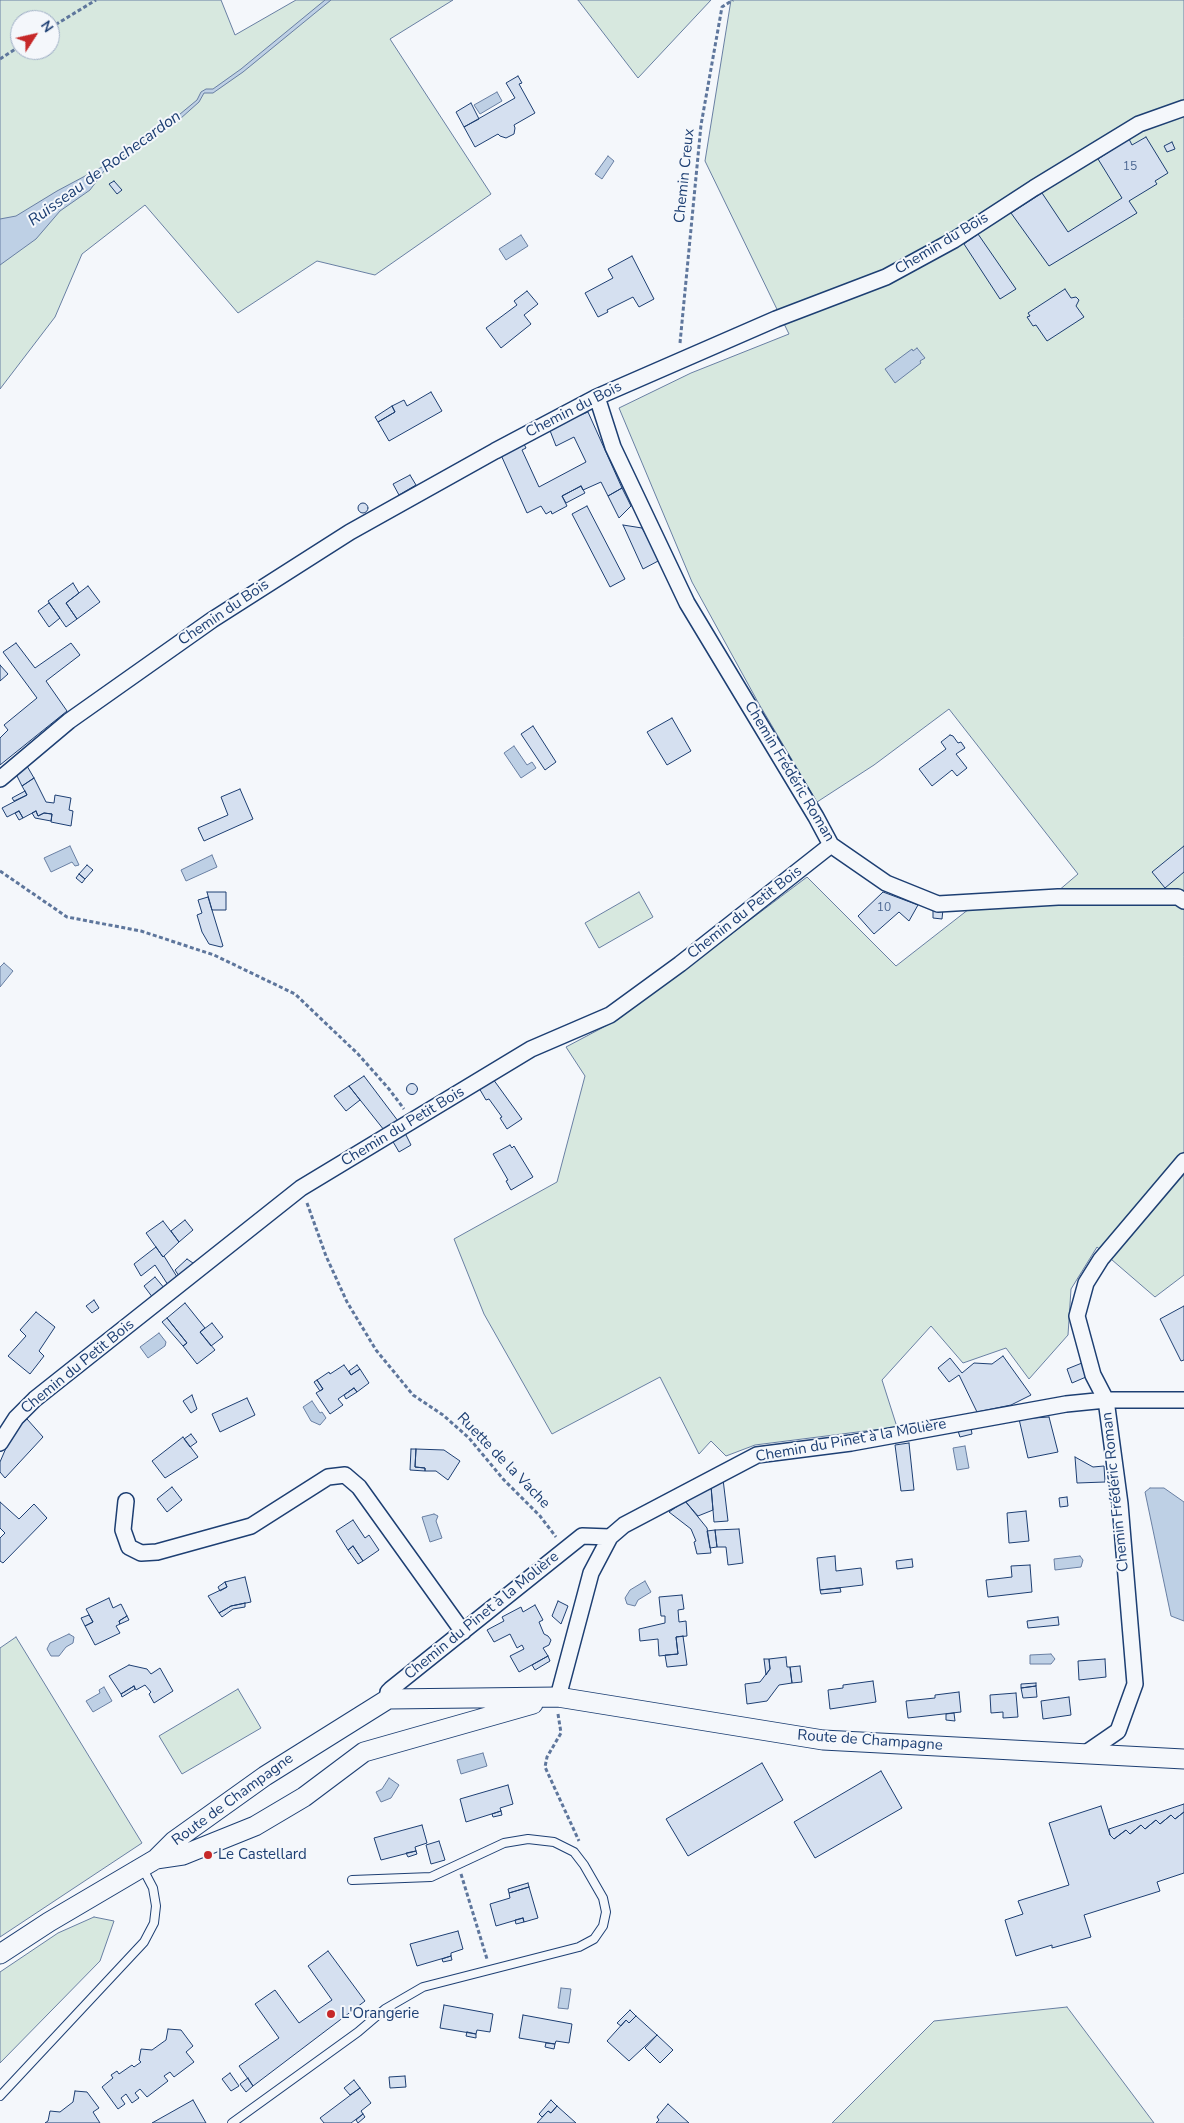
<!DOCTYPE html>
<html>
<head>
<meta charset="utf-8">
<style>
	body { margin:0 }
	#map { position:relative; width:1184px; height:2123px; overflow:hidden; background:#f4f7fb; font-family:"Nunito Sans",sans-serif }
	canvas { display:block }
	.north { position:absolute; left:10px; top:10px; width:50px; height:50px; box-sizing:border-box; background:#f4f7fb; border:1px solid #9eadc5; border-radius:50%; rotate:55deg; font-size:14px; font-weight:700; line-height:20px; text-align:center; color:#1d3f73 }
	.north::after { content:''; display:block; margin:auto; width:18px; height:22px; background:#c62828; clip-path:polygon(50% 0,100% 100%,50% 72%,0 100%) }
</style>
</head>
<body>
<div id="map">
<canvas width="1184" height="2123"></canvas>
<div class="north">N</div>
</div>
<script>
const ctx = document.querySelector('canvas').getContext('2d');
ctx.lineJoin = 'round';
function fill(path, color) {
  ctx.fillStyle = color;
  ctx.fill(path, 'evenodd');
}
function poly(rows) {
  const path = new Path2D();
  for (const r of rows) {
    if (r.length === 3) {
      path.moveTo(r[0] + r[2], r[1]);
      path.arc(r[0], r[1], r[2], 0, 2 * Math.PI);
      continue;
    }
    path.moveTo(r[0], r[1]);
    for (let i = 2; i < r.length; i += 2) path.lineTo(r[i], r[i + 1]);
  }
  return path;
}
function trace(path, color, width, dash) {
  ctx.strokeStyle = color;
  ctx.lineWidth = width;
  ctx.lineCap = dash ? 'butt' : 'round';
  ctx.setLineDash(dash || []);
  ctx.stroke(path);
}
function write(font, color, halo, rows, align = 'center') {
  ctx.font = font + ' "Nunito Sans",sans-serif';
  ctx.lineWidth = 4;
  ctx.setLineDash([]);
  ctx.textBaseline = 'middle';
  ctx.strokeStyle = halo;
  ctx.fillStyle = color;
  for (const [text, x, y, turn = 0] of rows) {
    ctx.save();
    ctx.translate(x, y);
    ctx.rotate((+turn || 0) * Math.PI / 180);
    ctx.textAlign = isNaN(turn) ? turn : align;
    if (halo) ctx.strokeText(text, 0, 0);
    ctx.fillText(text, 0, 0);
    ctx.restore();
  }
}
const green = poly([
	[0,0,221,0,235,35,296,0,453,0,390,39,491,194,375,275,317,261,238,313,145,205,82,254,55,317,0,389,0,0],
	[20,20,50,20,50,50,20,50,20,20],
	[578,0,711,0,638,78,578,0],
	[731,0,1184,0,1184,1275,1155,1297,1097,1247,1071,1289,1068,1335,1029,1379,1006,1348,963,1363,931,1326,882,1380,897,1427,755,1445,726,1456,711,1441,699,1454,660,1377,552,1434,484,1314,454,1239,557,1182,585,1076,566,1047,617,1020,807,877,896,966,969,909,1044,903,1078,874,949,709,874,765,817,802,759,704,692,582,619,408,691,373,789,334,705,161,731,0],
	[639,892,653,917,599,948,585,923,639,892],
	[16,1637,142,1843,0,1937,0,1648,16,1637],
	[238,1689,261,1728,182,1774,159,1736,238,1689],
	[94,1917,114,1921,100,1961,0,2063,0,1972,58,1933,94,1917],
	[1067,2007,1154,2123,832,2123,934,2021,1067,2007]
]);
const water = poly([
	[325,0,331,0,243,72,213,93,204,93,199,102,171,127,160,129,135,152,104,171,90,190,60,211,36,239,0,265,0,219,16,216,57,191,130,152,160,125,168,124,197,100,201,92,206,89,213,89,241,69,325,0],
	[497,92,502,101,480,114,474,105,497,92],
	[608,156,614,161,602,179,595,174,608,156],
	[521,235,528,246,506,260,499,249,521,235],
	[917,348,925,358,920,361,921,363,895,383,885,369,912,349,913,351,917,348],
	[514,746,527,765,532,762,536,768,521,778,504,753,514,746],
	[70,846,79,865,75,866,72,862,51,872,44,858,70,846],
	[212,855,217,867,186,881,181,870,212,855],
	[4,963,13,971,0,987,0,967,4,963],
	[159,1333,166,1342,165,1346,148,1358,140,1347,159,1333],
	[312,1401,320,1413,322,1412,326,1418,320,1425,311,1421,303,1407,312,1401],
	[965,1446,969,1468,957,1470,953,1448,965,1446],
	[1150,1488,1164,1488,1184,1502,1184,1621,1171,1616,1145,1492,1150,1488],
	[434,1514,438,1516,436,1521,442,1538,430,1542,422,1517,434,1514],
	[1080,1556,1083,1560,1081,1567,1055,1570,1054,1559,1080,1556],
	[645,1581,651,1592,638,1600,635,1606,627,1604,625,1598,630,1590,645,1581],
	[69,1634,74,1637,73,1643,66,1647,59,1656,51,1656,47,1649,50,1643,69,1634],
	[1051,1654,1055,1659,1051,1664,1030,1664,1030,1655,1051,1654],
	[104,1687,112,1701,93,1712,86,1701,100,1693,99,1690,104,1687],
	[483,1753,487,1766,461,1774,457,1760,483,1753],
	[389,1778,399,1785,391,1798,381,1802,376,1792,382,1789,389,1778],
	[561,1988,571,1989,568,2009,558,2008,561,1988]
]);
const building = poly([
	[518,76,522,83,519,84,535,113,514,125,515,128,514,134,506,138,500,136,498,134,475,147,464,127,515,98,506,83,518,76],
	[471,103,479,119,464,127,456,112,471,103],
	[1146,137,1168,173,1155,181,1157,184,1129,201,1137,213,1049,266,1011,213,1042,193,1068,232,1122,198,1098,159,1129,139,1132,145,1146,137],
	[1172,142,1175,149,1167,152,1164,146,1172,142],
	[114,181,122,190,117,194,109,184,114,181],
	[978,234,1016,289,1000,299,964,244,978,234],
	[632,256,654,299,639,307,633,297,607,310,608,312,598,317,585,293,613,278,608,269,632,256],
	[1065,289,1071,298,1076,297,1079,300,1076,306,1084,317,1047,341,1036,325,1033,326,1027,317,1030,316,1028,313,1065,289],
	[527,291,538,304,524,315,531,324,501,348,486,328,517,305,514,301,527,291],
	[431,392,442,411,389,441,378,422,395,412,392,406,404,400,407,406,431,392],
	[392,406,395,412,378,422,375,417,392,406],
	[588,412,622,488,608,496,601,482,583,490,581,486,562,496,567,506,552,514,551,511,546,514,541,506,527,513,501,455,523,442,526,448,522,450,539,487,586,462,574,437,556,446,549,428,588,412],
	[410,475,416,485,399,495,393,484,410,475],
	[581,486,585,493,566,503,562,496,581,486],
	[622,488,631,506,619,518,608,496,622,488],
	[363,508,5],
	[587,506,625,579,610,587,572,514,587,506],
	[623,525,642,528,660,560,643,569,623,525],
	[73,583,79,593,66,603,77,619,66,627,48,601,73,583],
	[88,586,100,602,77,619,66,603,88,586],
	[49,603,60,618,49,627,38,611,49,603],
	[16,643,35,668,71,643,80,655,46,681,67,711,0,765,0,738,8,730,4,725,37,698,3,652,16,643],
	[0,665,8,674,0,681,0,665],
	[672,718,691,751,667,765,647,732,672,718],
	[533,726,556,762,545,770,521,734,533,726],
	[950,735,953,736,958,743,961,742,965,748,956,754,967,768,957,776,952,770,932,786,919,769,946,749,941,742,950,735],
	[27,766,34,778,22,786,17,776,27,766],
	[34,778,46,802,54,803,55,795,71,798,69,810,73,811,71,826,51,822,52,814,44,813,38,816,36,811,23,818,19,811,7,817,2,808,27,795,22,786,34,778],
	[240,789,253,819,204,841,198,828,228,815,221,797,240,789],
	[25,791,27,795,14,801,12,798,25,791],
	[19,811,23,818,19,820,15,813,19,811],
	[36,811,38,816,44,813,52,814,51,821,35,818,32,813,36,811],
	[1184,846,1184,872,1165,888,1152,872,1184,846],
	[87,865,93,870,85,879,79,874,87,865],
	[79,874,85,879,82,883,76,878,79,874],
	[207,892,226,892,226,910,212,910,207,892],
	[883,892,918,905,909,921,899,912,874,934,858,916,883,892],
	[208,897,223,946,221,947,209,944,202,932,197,915,202,913,198,900,208,897],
	[933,908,943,909,942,919,933,918,933,908],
	[364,1076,398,1121,384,1130,349,1086,364,1076],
	[493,1079,522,1119,507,1129,500,1118,502,1117,489,1099,486,1100,479,1088,493,1079],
	[412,1089,5.5],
	[349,1086,360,1100,346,1111,334,1096,349,1086],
	[405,1133,411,1145,399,1152,392,1140,405,1133],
	[510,1145,512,1148,514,1146,533,1177,511,1190,506,1181,508,1180,493,1154,510,1145],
	[185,1220,193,1230,179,1242,171,1231,185,1220],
	[163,1221,179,1242,163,1257,146,1233,163,1221],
	[156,1247,163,1257,164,1256,179,1280,170,1288,155,1265,141,1276,134,1264,156,1247],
	[187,1259,193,1263,191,1270,181,1279,175,1270,187,1259],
	[155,1277,165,1289,153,1298,144,1286,155,1277],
	[94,1300,99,1308,92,1313,86,1306,94,1300],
	[185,1303,205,1328,200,1332,215,1350,197,1364,183,1346,187,1343,167,1318,185,1303],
	[1184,1306,1184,1360,1181,1361,1160,1319,1184,1306],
	[36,1312,55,1327,39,1351,44,1356,30,1374,8,1356,26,1336,20,1330,36,1312],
	[167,1318,187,1343,183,1346,162,1322,167,1318],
	[212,1323,223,1337,211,1346,200,1332,212,1323],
	[1003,1356,1031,1395,1011,1405,977,1412,959,1375,949,1382,938,1368,950,1358,962,1373,974,1363,992,1364,1003,1356],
	[1082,1363,1086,1377,1072,1383,1067,1369,1082,1363],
	[344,1365,351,1375,360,1369,369,1383,357,1392,354,1388,338,1399,343,1405,330,1414,316,1393,323,1389,317,1380,329,1372,330,1374,344,1365],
	[357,1365,360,1369,351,1375,349,1371,357,1365],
	[317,1380,323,1389,320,1391,314,1382,317,1380],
	[354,1388,357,1392,346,1399,344,1395,354,1388],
	[192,1395,197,1409,191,1413,183,1401,192,1395],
	[247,1398,255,1415,220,1432,212,1414,247,1398],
	[1049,1417,1058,1452,1028,1458,1019,1419,1049,1417],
	[27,1419,43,1437,5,1478,0,1472,0,1462,12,1434,27,1419],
	[971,1428,972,1434,960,1437,958,1431,971,1428],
	[191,1434,197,1442,190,1447,184,1439,191,1434],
	[183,1437,198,1457,165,1478,152,1461,183,1437],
	[909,1443,914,1490,901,1491,895,1445,909,1443],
	[411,1449,416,1449,415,1467,425,1468,425,1471,410,1470,411,1449],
	[416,1449,444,1450,460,1461,448,1480,436,1471,425,1471,425,1468,415,1467,416,1449],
	[1075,1457,1093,1467,1104,1466,1105,1482,1077,1483,1075,1457],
	[723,1479,728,1521,714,1522,711,1486,723,1479],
	[711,1486,713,1510,698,1516,685,1501,711,1486],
	[172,1487,182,1500,167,1512,157,1499,172,1487],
	[1067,1497,1068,1506,1060,1507,1059,1498,1067,1497],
	[685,1501,707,1528,711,1553,697,1554,694,1542,696,1541,691,1529,669,1512,685,1501],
	[0,1502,19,1519,34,1504,47,1518,3,1563,0,1561,0,1538,5,1533,0,1528,0,1502],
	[1026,1511,1029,1541,1009,1543,1007,1513,1026,1511],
	[353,1520,365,1538,369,1535,379,1550,363,1561,353,1546,348,1550,336,1531,353,1520],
	[739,1529,743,1563,728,1565,726,1547,717,1547,715,1530,739,1529],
	[715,1530,717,1547,710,1548,707,1531,715,1530],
	[353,1546,363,1561,358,1564,348,1550,353,1546],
	[835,1556,836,1571,861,1568,863,1585,820,1590,817,1558,835,1556],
	[912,1559,913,1567,897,1569,896,1561,912,1559],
	[1030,1565,1032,1592,988,1597,986,1580,1012,1577,1011,1566,1030,1565],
	[245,1577,251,1602,231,1606,219,1613,208,1596,227,1587,225,1582,245,1577],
	[225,1582,227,1587,220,1591,218,1587,225,1582],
	[840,1588,841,1592,821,1594,820,1590,840,1588],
	[682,1595,684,1609,678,1610,679,1622,686,1621,687,1636,676,1637,678,1654,659,1656,658,1639,640,1641,639,1629,665,1623,665,1616,661,1616,659,1597,682,1595],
	[109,1598,113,1608,121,1604,127,1616,119,1621,120,1624,116,1626,120,1633,95,1645,85,1626,93,1622,86,1609,109,1598],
	[558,1601,568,1606,561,1624,552,1616,558,1601],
	[245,1603,245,1607,233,1609,222,1617,219,1613,231,1606,245,1603],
	[535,1605,543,1620,539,1622,544,1634,548,1636,551,1640,549,1645,543,1648,548,1656,519,1672,510,1656,524,1649,522,1645,517,1648,510,1634,494,1642,487,1630,504,1621,502,1617,521,1607,523,1612,535,1605],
	[89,1615,93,1622,85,1626,81,1618,89,1615],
	[127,1616,129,1620,120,1624,119,1621,127,1616],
	[1058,1617,1059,1625,1028,1628,1027,1621,1058,1617],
	[683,1636,687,1665,667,1667,665,1655,678,1654,676,1637,683,1636],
	[548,1656,550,1661,535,1670,532,1665,548,1656],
	[786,1657,787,1667,790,1667,792,1683,779,1685,767,1701,747,1704,745,1684,760,1682,770,1669,769,1659,786,1657],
	[764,1659,769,1659,770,1669,766,1675,764,1659],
	[1105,1659,1106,1677,1079,1680,1078,1661,1105,1659],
	[129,1665,147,1669,151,1674,160,1668,173,1691,154,1703,149,1694,151,1692,145,1685,136,1690,134,1686,121,1694,109,1676,129,1665],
	[800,1666,802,1682,792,1683,790,1667,800,1666],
	[873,1681,876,1702,830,1709,828,1690,843,1688,843,1685,873,1681],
	[1036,1683,1036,1686,1021,1688,1021,1684,1036,1683],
	[134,1686,135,1689,122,1697,121,1694,134,1686],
	[1036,1686,1037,1697,1023,1698,1021,1688,1036,1686],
	[959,1692,961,1712,908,1718,906,1701,935,1698,935,1695,959,1692],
	[1016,1693,1018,1717,1003,1718,1003,1712,991,1713,990,1695,1016,1693],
	[1069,1697,1071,1715,1043,1719,1041,1701,1069,1697],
	[954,1713,955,1721,946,1720,946,1714,954,1713],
	[762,1763,783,1800,688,1856,666,1819,762,1763],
	[881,1771,902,1808,815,1858,794,1822,881,1771],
	[508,1785,513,1804,500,1808,501,1811,466,1822,460,1799,508,1785],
	[1184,1804,1184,1812,1175,1819,1171,1815,1160,1824,1156,1820,1145,1829,1141,1825,1130,1834,1126,1830,1114,1839,1110,1835,1109,1829,1184,1804],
	[1101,1806,1110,1835,1114,1839,1126,1830,1130,1834,1141,1825,1145,1829,1156,1820,1160,1824,1171,1815,1175,1819,1184,1812,1184,1873,1157,1882,1160,1891,1084,1915,1091,1937,1052,1948,1052,1945,1016,1956,1005,1920,1023,1914,1018,1901,1069,1885,1049,1823,1101,1806],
	[501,1811,502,1815,493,1817,492,1814,501,1811],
	[422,1825,427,1843,415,1847,416,1851,381,1860,374,1838,422,1825],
	[439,1841,445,1860,431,1864,426,1845,439,1841],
	[416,1851,417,1854,408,1857,406,1853,416,1851],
	[528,1883,529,1887,509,1893,508,1889,528,1883],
	[529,1887,538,1918,524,1922,523,1918,496,1926,490,1904,510,1898,509,1893,529,1887],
	[523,1918,524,1922,516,1924,515,1920,523,1918],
	[458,1931,463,1949,451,1953,451,1956,417,1966,410,1944,458,1931],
	[328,1951,365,2001,253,2086,239,2066,279,2038,255,2004,275,1990,299,2023,332,2000,308,1966,328,1951],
	[451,1956,452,1960,443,1962,442,1959,451,1956],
	[444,2005,493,2014,490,2032,477,2030,476,2034,440,2028,444,2005],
	[630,2010,636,2016,629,2023,626,2020,621,2026,617,2023,630,2010],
	[523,2015,572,2024,569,2043,556,2041,555,2044,519,2038,523,2015],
	[636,2016,657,2035,629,2061,607,2041,626,2020,629,2023,636,2016],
	[168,2029,181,2030,193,2046,186,2052,194,2062,174,2077,170,2072,164,2076,168,2081,147,2097,140,2089,135,2093,139,2098,132,2103,126,2094,121,2098,125,2104,118,2109,102,2087,113,2078,111,2075,117,2071,119,2074,132,2065,134,2067,141,2062,139,2060,141,2049,152,2050,166,2040,168,2029],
	[467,2032,476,2034,476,2038,466,2036,467,2032],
	[657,2035,673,2050,660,2063,645,2048,657,2035],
	[546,2043,555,2044,554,2049,545,2047,546,2043],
	[230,2073,239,2086,231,2091,222,2079,230,2073],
	[405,2076,406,2087,390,2088,389,2077,405,2076],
	[248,2078,253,2086,246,2092,240,2084,248,2078],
	[354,2080,360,2088,350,2095,344,2088,354,2080],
	[360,2088,371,2103,361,2111,363,2114,351,2123,324,2123,320,2118,360,2088],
	[75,2091,87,2092,99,2108,93,2112,100,2123,45,2123,48,2121,50,2111,60,2112,73,2102,75,2091],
	[193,2100,206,2123,152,2123,193,2100],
	[551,2100,557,2106,551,2113,548,2111,542,2117,539,2114,551,2100],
	[668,2104,689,2123,656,2123,659,2120,657,2117,668,2104],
	[557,2106,576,2123,537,2123,548,2111,551,2113,557,2106],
	[363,2114,365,2117,358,2123,356,2120,363,2114]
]);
const path = poly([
	[50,28,96,0],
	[0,59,20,46],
	[680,343,701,125,722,7,733,0],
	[0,871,67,917,141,931,214,955,295,994,358,1054,389,1089,404,1109],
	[307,1203,326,1256,347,1302,376,1350,413,1395,443,1415,469,1438,504,1480,540,1516,556,1537],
	[558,1714,561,1733,547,1757,545,1767,579,1841],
	[461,1874,487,1959]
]);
const service = poly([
	[0,2096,144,1942,154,1923,156,1906,153,1888,142,1867],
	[232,2123,358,2032,385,2009,423,1987,579,1947,594,1939,603,1926,606,1912,603,1898,584,1865,574,1852,554,1842,528,1839,504,1843,431,1877,352,1880]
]);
const minor = poly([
	[597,397,613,447,687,603,816,817,831,845,886,883,938,904,1058,897,1178,897,1184,901],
	[0,779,69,721,212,620,350,532,495,451,597,397,776,319,886,277,954,240,1034,188,1139,124,1184,108],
	[0,1443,16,1418,35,1399,301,1188,531,1049,610,1015,680,964,831,845],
	[126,1501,123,1530,129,1547,141,1553,157,1552,251,1526,328,1477,345,1475,359,1487,463,1632],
	[558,1697,591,1573,610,1537,624,1525,757,1455,851,1443,1066,1404,1106,1400,1184,1400],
	[388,1699,388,1692,391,1689,582,1536,610,1537],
	[1086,1753,1118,1731,1135,1684,1120,1504,1106,1400,1093,1375,1077,1316,1086,1283,1101,1259,1184,1161]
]);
const tertiary = poly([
	[156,1859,183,1855,255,1826,304,1797,364,1752,533,1704],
	[0,1954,49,1922,156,1859,174,1841,265,1776,388,1699,558,1697,823,1740,1184,1759]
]);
const markers = [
	[208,1855,5,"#c62828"],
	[331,2014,5,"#c62828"]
];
const numberNames = [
	["15",1130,167],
	["10",884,908]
];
const streetNames = [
	["Chemin Creux",685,176,-84],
	["Chemin du Bois",942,244,-31],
	["Chemin du Bois",574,410,-27],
	["Chemin du Bois",224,613,-34],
	["Chemin Frédéric Roman",789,772,59],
	["Chemin du Petit Bois",745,913,-38],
	["Chemin du Petit Bois",403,1127,-31],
	["Chemin du Petit Bois",78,1367,-39],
	["Chemin du Pinet à la Molière",851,1441,-10],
	["Ruette de la Vache",503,1461,46],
	["Chemin Frédéric Roman",1116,1492,-96],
	["Chemin du Pinet à la Molière",482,1616,-39],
	["Route de Champagne",870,1741,4],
	["Route de Champagne",233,1800,-36]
];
const poiNames = [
	["Le Castellard",218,1855],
	["L'Orangerie",341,2014]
];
const waterNames = [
	["Ruisseau de Rochecardon",105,169,-36]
];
fill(green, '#d7e8df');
trace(green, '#687fa3', 1);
fill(water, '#bed0e5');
trace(water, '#687fa3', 1);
fill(building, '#d5e0f0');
trace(building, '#1d3f73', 1);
trace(service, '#1d3f73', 10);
trace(minor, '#1d3f73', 18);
trace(tertiary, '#1d3f73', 21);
trace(path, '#5e769c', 3, [4, 2.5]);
trace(service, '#f4f7fb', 8);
trace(minor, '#f4f7fb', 15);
trace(tertiary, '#f4f7fb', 19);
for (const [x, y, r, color] of markers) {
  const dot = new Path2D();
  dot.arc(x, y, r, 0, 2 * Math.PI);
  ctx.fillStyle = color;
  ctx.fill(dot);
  trace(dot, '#f4f7fb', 2);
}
write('12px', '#4b6792', null, numberNames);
write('15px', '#1d3f73', '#f4f7fb', streetNames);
write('15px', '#1d3f73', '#f4f7fb', poiNames, 'left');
write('italic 16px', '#1d3f73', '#f4f7fb', waterNames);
</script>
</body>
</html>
